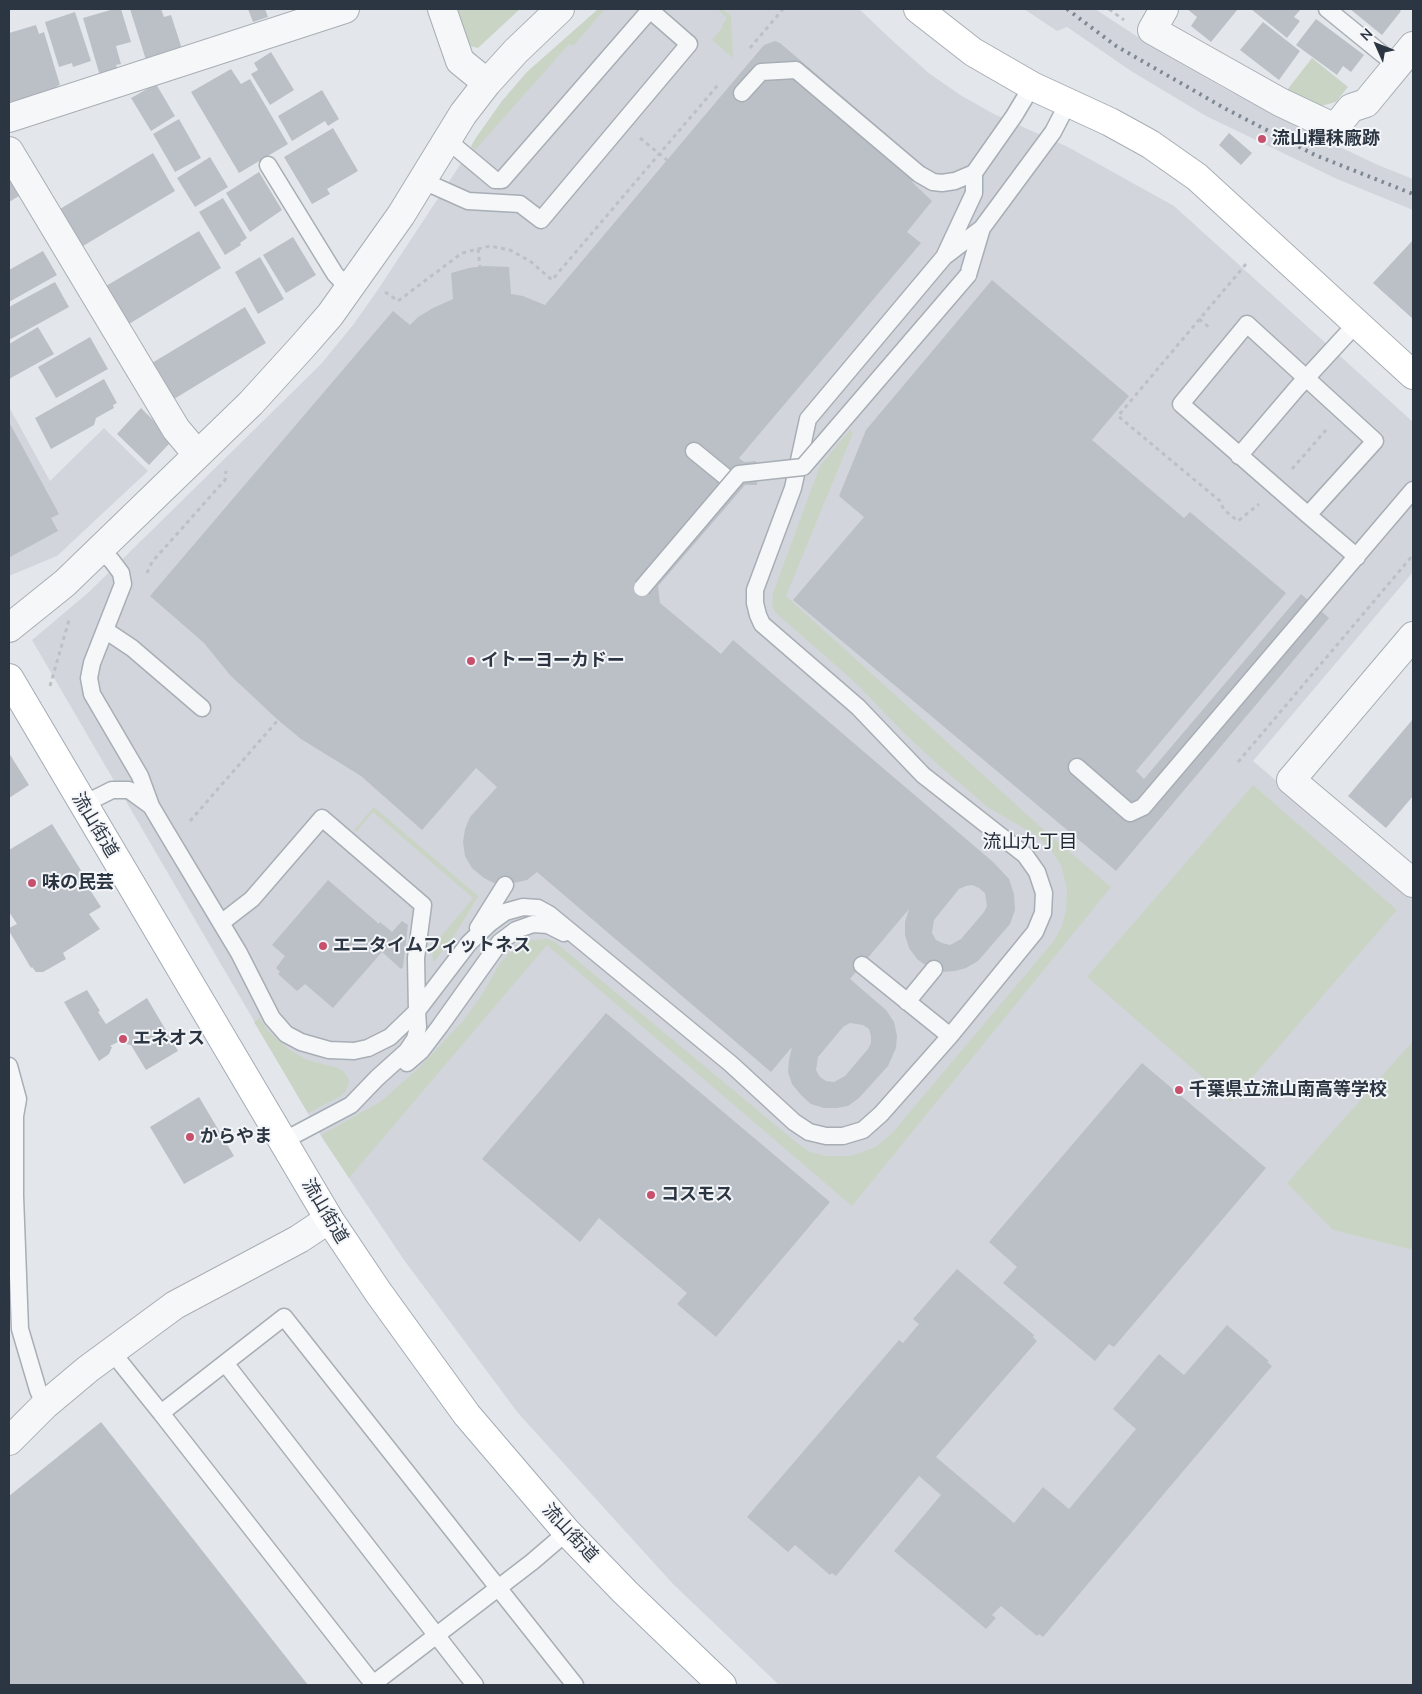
<!DOCTYPE html>
<html>
<head>
<meta charset="utf-8">
<style>
	body { margin:0 }
	#map { position:relative; width:1422px; height:1694px; overflow:hidden; background:#e3e7eb; font-family:Mulish,sans-serif }
	canvas { display:block }
	.frame { position:absolute; inset:0; border:10px solid #2c3642; pointer-events:none }
	.north { position:absolute; left:1352px; top:20px; width:50px; height:50px; -webkit-text-stroke:4px #f3f5f8; paint-order:stroke; rotate:314deg; font-size:14px; font-weight:700; line-height:20px; text-align:center; color:#2c3642 }
	.north::after { content:''; display:block; margin:auto; width:18px; height:22px; background:#2c3642; clip-path:polygon(50% 0,100% 100%,50% 72%,0 100%) }
</style>
</head>
<body>
<div id="map">
<canvas width="1422" height="1694"></canvas>
<div class="frame"></div>
<div class="north">N</div>
</div>
<script>
const ctx = document.querySelector('canvas').getContext('2d');
ctx.lineJoin = 'round';
function fill(path, color) {
  ctx.fillStyle = color;
  ctx.fill(path, 'evenodd');
}
function poly(rows) {
  const path = new Path2D();
  for (const r of rows) {
    path.moveTo(r[0], r[1]);
    for (let i = 2; i < r.length; i += 2) path.lineTo(r[i], r[i + 1]);
  }
  return path;
}
function trace(path, color, width, dash) {
  ctx.strokeStyle = color;
  ctx.lineWidth = width;
  ctx.lineCap = dash ? 'butt' : 'round';
  ctx.setLineDash(dash || []);
  ctx.stroke(path);
}
function write(font, color, halo, rows, align = 'center') {
  ctx.font = font + ' Mulish,"Noto Sans JP",sans-serif';
  ctx.lineWidth = 4;
  ctx.setLineDash([]);
  ctx.textBaseline = 'middle';
  ctx.strokeStyle = halo;
  ctx.fillStyle = color;
  for (const [text, x, y, turn = 0] of rows) {
    ctx.save();
    ctx.translate(x, y);
    ctx.rotate((+turn || 0) * Math.PI / 180);
    ctx.textAlign = isNaN(turn) ? turn : align;
    if (halo) ctx.strokeText(text, 0, 0);
    ctx.fillText(text, 0, 0);
    ctx.restore();
  }
}
const built = poly([
	[599,9,859,9,895,43,930,74,962,96,994,114,1068,147,1174,206,1413,422,1413,572,1253,761,1413,897,1413,1685,779,1685,673,1584,518,1413,404,1260,324,1141,32,640,89,592,321,364,353,325,379,288,502,101,527,72],
	[1024,9,1095,9,1158,50,1222,87,1310,133,1378,165,1413,179,1413,210,1337,179,1206,116,1131,71,1067,27,1057,31],
	[9,407,50,481,104,428,148,471,57,556,9,576]
]);
const green = poly([
	[454,9,520,9,478,48,466,45],
	[598,9,605,9,573,46,569,44,475,150,471,146,475,139,502,101,527,72],
	[717,9,722,9,731,16,733,58,712,40,722,28,722,25,727,18],
	[1312,58,1348,87,1336,102,1321,106,1287,90],
	[850,430,853,433,786,596,1045,831,1111,887,852,1206,547,945,349,1178,321,1135,380,1102,419,1068,463,1021,482,995,499,965,509,953,522,943,532,940,548,939,555,942,797,1143,810,1152,826,1156,850,1156,865,1151,877,1146,893,1132,1053,942,1062,926,1066,909,1067,889,1061,865,1050,849,1037,836,989,808,943,769,905,734,858,685,775,612,772,605,773,593,820,466],
	[1253,785,1397,910,1231,1102,1087,977],
	[374,807,478,896,455,935,433,963,432,947,473,898,373,812,356,832,354,830],
	[260,1018,268,1031,290,1050,307,1060,335,1067,343,1071,349,1079,348,1086,345,1092,339,1097,308,1113,254,1022],
	[1413,1041,1413,1250,1333,1230,1287,1183]
]);
const building = poly([
	[114,9,121,9,131,42,116,46,121,64,116,65,118,70,100,76,83,18],
	[130,9,161,9,164,17,171,15,182,49,146,60],
	[248,9,265,9,268,17,253,22],
	[1187,9,1238,9,1211,42,1191,26,1197,17],
	[1251,9,1301,9,1294,17,1300,21,1287,38],
	[1350,9,1399,9,1401,11,1382,35],
	[75,12,91,61,73,67,72,63,59,67,45,22],
	[1316,19,1364,55,1351,72,1343,66,1337,75,1296,45],
	[1263,22,1300,51,1279,80,1240,50],
	[36,25,39,34,44,32,60,85,57,86,59,91,9,106,9,33],
	[775,41,780,43,925,167,912,182,932,201,907,232,921,243,739,458,744,462,756,461,757,485,745,485,658,586,660,603,721,654,733,640,993,862,1009,879,1014,894,1015,910,1010,924,978,961,966,968,955,971,942,972,928,967,917,959,909,948,905,935,905,922,909,909,850,979,886,1010,894,1022,897,1036,896,1048,888,1066,859,1098,848,1106,837,1108,824,1108,811,1104,801,1095,792,1084,788,1072,789,1060,792,1047,771,1072,537,872,527,880,505,885,494,883,484,878,472,868,465,856,463,842,465,829,470,817,497,787,476,768,422,830,361,776,301,739,278,720,230,675,204,643,150,596,393,311,410,325,418,317,433,308,453,299,451,273,469,268,485,266,509,267,511,294,523,296,545,305,764,45],
	[972,885,979,888,985,893,987,906,984,912,961,939,950,945,942,943,936,940,932,933,934,920,959,889,966,886],
	[850,1023,863,1025,869,1029,871,1036,871,1043,868,1049,845,1076,834,1082,826,1081,820,1077,816,1070,818,1057,843,1027],
	[271,52,294,90,270,105,251,74,258,70,254,63],
	[231,69,241,84,250,79,288,144,239,173,191,92],
	[156,84,175,116,151,131,131,98],
	[322,90,339,119,328,126,325,121,292,141,278,116],
	[179,119,201,158,175,172,153,134],
	[333,128,358,171,327,189,330,194,312,204,284,157],
	[1229,133,1252,153,1241,165,1219,145],
	[153,153,175,191,83,246,60,209],
	[210,157,228,187,195,207,177,178],
	[259,172,282,210,250,232,226,193],
	[9,178,19,196,9,202],
	[223,198,247,238,240,243,241,245,225,255,199,212],
	[199,231,221,268,129,324,106,286],
	[293,237,316,275,286,293,263,255],
	[1413,240,1413,319,1373,283],
	[43,251,57,275,9,302,9,270],
	[260,257,284,299,258,314,235,272],
	[992,280,1129,396,1092,440,1184,518,1190,512,1286,593,1136,771,1144,779,1301,594,1329,618,1116,871,793,600,864,517,839,496,866,430],
	[55,282,69,307,9,340,9,307],
	[245,307,266,343,174,399,152,363],
	[38,327,54,354,9,379,9,344],
	[90,337,108,369,56,398,38,367],
	[104,379,117,403,113,405,114,408,96,418,94,425,51,449,35,418],
	[141,408,166,433,167,440,170,443,149,465,117,434],
	[9,422,59,514,51,518,58,531,10,557,9,554],
	[1413,719,1413,796,1386,828,1348,796],
	[9,753,29,785,9,798],
	[52,824,87,880,85,882,101,907,89,914,100,929,63,953,66,959,43,972,36,972,32,967,31,968,9,931,9,928,17,924,9,912,9,850],
	[328,880,379,924,380,922,392,932,402,921,408,925,403,967,401,969,382,952,333,1008,305,984,297,991,278,974,280,972,276,968,285,956,272,945],
	[87,990,100,1011,98,1012,106,1024,147,998,178,1051,146,1070,131,1045,118,1042,110,1046,112,1047,109,1054,99,1061,64,1002],
	[606,1013,830,1202,716,1337,677,1304,687,1293,599,1218,580,1242,482,1159],
	[1142,1063,1266,1168,1114,1347,1109,1344,1095,1361,1003,1283,1017,1267,989,1242],
	[199,1097,234,1156,184,1184,150,1127],
	[957,1269,1034,1335,1033,1337,1037,1341,936,1457,1014,1523,1043,1487,1069,1509,1136,1429,1113,1409,1159,1354,1184,1375,1227,1325,1269,1361,1267,1362,1272,1366,1043,1637,1039,1634,1037,1636,1001,1606,992,1615,996,1618,986,1629,894,1551,941,1495,919,1476,836,1576,832,1573,830,1575,795,1545,788,1552,747,1517,899,1340,903,1343,919,1324,913,1319],
	[101,1422,308,1685,9,1685,9,1496]
]);
const path = poly([
	[1109,9,1124,20],
	[750,48,783,9],
	[640,138,667,160],
	[478,249,480,267],
	[1246,264,1118,416,1220,501,1224,510,1238,521,1259,504],
	[385,292,398,301,462,253,490,246,510,250,530,261,552,280,718,85],
	[1199,319,1210,328],
	[1292,469,1326,430],
	[147,573,152,562,225,480,226,471],
	[50,686,69,620],
	[1238,762,1413,555],
	[190,821,278,720]
]);
const lane = poly([
	[1327,9,1397,66],
	[742,93,761,72,796,70,919,174,933,182,942,183,955,181,974,173],
	[268,165,335,274,349,289],
	[421,180,468,201,520,204,541,220,689,44,650,10,502,180,495,180,446,139],
	[945,255,974,193,974,173,1014,116,1032,86],
	[968,275,982,228,1053,132,1068,103],
	[1247,324,1375,441,1308,515,1181,404,1247,324],
	[694,451,732,482],
	[1239,456,1297,388,1357,323],
	[1308,515,1357,557],
	[99,548,112,561,121,573,123,584,92,663,89,678,92,694,140,776,151,806,167,833,239,953,272,1018,286,1034,301,1042,329,1050,354,1051,368,1048,390,1037,417,1011,418,1027,415,1039,407,1051,377,1078,351,1105,283,1141],
	[105,630,132,648,202,708],
	[1077,767,1130,813,1143,807,1413,490],
	[82,805,112,790,129,790,151,806],
	[221,923,252,899,322,818,423,905,416,958,417,1011],
	[478,928,505,885],
	[862,965,950,1036],
	[907,1002,934,969],
	[417,1011,469,943,490,923,505,912,523,907,538,908,549,914,731,1064,794,1122,809,1132,826,1136,843,1136,863,1130,881,1114,950,1036,1035,932,1043,913,1044,893,1037,872,1025,855,923,775,858,707,762,624,758,615,755,603,755,590,793,488,808,419,944,257,982,228],
	[407,1063,421,1051,440,1026,500,942,516,930,533,924,548,925,564,933],
	[9,1066,18,1099,15,1116,15,1196,20,1329,38,1390,45,1405],
	[112,1352,161,1413],
	[225,1363,475,1685],
	[373,1684,532,1562,567,1532],
	[374,1685,161,1413,284,1317,575,1685]
]);
const street = poly([
	[442,9,460,61,487,83],
	[1164,9,1152,30,1280,102,1335,128,1351,108,1366,103,1413,46],
	[9,118,345,9],
	[9,151,176,429,197,454],
	[9,628,65,583,251,403,302,347,330,315,401,215,463,114,487,83,516,51,560,9],
	[1413,636,1291,780,1413,883],
	[9,1441,45,1405,88,1369,175,1305,299,1239,329,1219]
]);
const secondary = poly([
	[918,9,973,52,1032,86,1110,122,1150,144,1197,177,1413,375]
]);
const primary = poly([
	[9,678,329,1219,378,1292,467,1415,567,1532,625,1592,722,1685]
]);
const rail = poly([
	[1067,9,1116,46,1226,109,1315,155,1413,194]
]);
const laneBridge = poly([
	[642,588,739,474,803,467,968,275]
]);
const markers = [
	[1262,139,5,"#c7516c"],
	[471,661,5,"#c7516c"],
	[32,883,5,"#c7516c"],
	[323,946,5,"#c7516c"],
	[123,1039,5,"#c7516c"],
	[1179,1090,5,"#c7516c"],
	[190,1137,5,"#c7516c"],
	[651,1195,5,"#c7516c"]
];
const poiNames = [
	["流山糧秣廠跡",1272,139],
	["イトーヨーカドー",481,661],
	["味の民芸",42,883],
	["エニタイムフィットネス",333,946],
	["エネオス",133,1039],
	["千葉県立流山南高等学校",1189,1090],
	["からやま",200,1137],
	["コスモス",661,1195]
];
const streetNames = [
	["流山街道",95,825,59],
	["流山街道",325,1211,59],
	["流山街道",570,1533,47]
];
const neighbourhoodNames = [
	["流山九丁目",1030,842]
];
fill(built, '#d2d6dc');
fill(green, '#cad4c5');
fill(building, '#bbc0c7');
trace(lane, '#a8aeb5', 19);
trace(street, '#a8aeb5', 30);
trace(secondary, '#a8aeb5', 30);
trace(primary, '#a3acb6', 30);
trace(path, '#bdc1c6', 3, [4, 4]);
trace(lane, '#f6f7f9', 16);
trace(street, '#f6f7f9', 28);
trace(secondary, '#fff', 28);
trace(primary, '#fff', 28);
trace(rail, '#7e8893', 4, [2.5, 5]);
trace(laneBridge, '#a8aeb5', 19, []);
trace(laneBridge, '#f6f7f9', 16);
for (const [x, y, r, color] of markers) {
  const dot = new Path2D();
  dot.arc(x, y, r, 0, 2 * Math.PI);
  ctx.fillStyle = color;
  ctx.fill(dot);
  trace(dot, '#f3f5f8', 2);
}
write('bold 18px', '#2c3642', '#f3f5f8', poiNames, 'left');
write('18px', '#2c3642', '#f3f5f8', streetNames);
write('19px', '#1e2733', '#f3f5f8', neighbourhoodNames);
</script>
</body>
</html>
